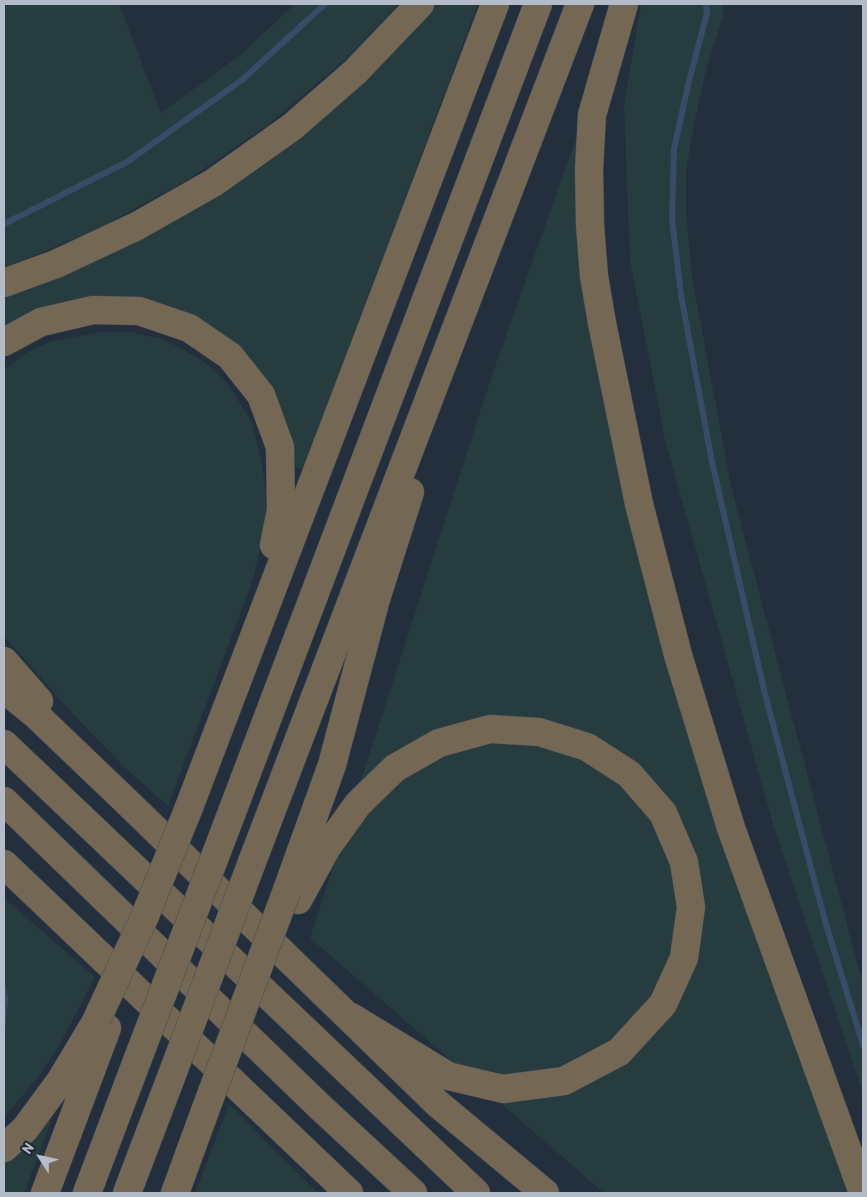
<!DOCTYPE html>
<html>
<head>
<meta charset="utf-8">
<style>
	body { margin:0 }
	#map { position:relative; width:867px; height:1197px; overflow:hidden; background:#242f3e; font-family:Barlow,sans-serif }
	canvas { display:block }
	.frame { position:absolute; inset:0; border:5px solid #b4bcc9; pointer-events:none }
	.north { position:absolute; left:15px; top:1132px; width:50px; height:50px; -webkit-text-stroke:4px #1d2633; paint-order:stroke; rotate:305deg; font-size:14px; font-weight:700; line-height:20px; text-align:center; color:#b4bcc9 }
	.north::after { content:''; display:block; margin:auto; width:18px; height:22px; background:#b4bcc9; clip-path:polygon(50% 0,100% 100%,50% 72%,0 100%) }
</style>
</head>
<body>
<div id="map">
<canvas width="867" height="1197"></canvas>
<div class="frame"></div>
<div class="north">N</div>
</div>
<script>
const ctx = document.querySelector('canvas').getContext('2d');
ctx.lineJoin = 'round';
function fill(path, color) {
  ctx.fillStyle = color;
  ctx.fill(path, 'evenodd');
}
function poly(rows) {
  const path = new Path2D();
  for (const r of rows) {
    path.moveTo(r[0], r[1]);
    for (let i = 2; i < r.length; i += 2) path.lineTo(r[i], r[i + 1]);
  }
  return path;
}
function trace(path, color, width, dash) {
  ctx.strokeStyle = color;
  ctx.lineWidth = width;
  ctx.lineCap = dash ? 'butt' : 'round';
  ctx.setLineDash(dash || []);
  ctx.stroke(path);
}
const green = poly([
	[4,4,119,4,161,113,240,55,295,4,399,4,345,60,266,126,189,179,103,226,4,269],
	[433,4,478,4,303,470,295,466,286,423,270,390,213,328,27,315,4,326,4,295,111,251],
	[641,4,722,4,724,13,707,67,694,124,686,171,686,211,692,277,731,486,863,985,863,1093,774,827,665,440,630,260,624,105],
	[578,133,623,449,856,1193,604,1193,310,938,491,378],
	[101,332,130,332,158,338,179,347,204,362,223,378,235,395,252,423,262,463,267,501,262,542,252,582,168,806,123,766,72,713,4,636,4,369,28,352,51,341],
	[4,898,95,977,58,1048,36,1080,4,1117],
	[229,1104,318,1193,195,1193],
	[49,1120,51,1122,24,1193,4,1193,4,1161]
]);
const water = poly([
	[4,976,8,999,4,1039]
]);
const stream = poly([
	[706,4,707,13,689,81,674,149,672,219,681,295,712,462,765,694,825,921,863,1045],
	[4,224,127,162,242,80,325,4]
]);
const highway = poly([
	[624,4,592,115,589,169,590,225,594,276,602,323,639,504,678,655,731,828,863,1193],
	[4,283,56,264,137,226,213,183,292,127,355,72,420,4],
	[4,342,41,322,93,310,139,311,189,328,230,356,261,395,280,447,281,510,274,545],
	[4,661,39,701],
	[4,689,36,715,127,802,438,1104,545,1193],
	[4,744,476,1193],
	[4,801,318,1105,413,1193],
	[188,810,495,4],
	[221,841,538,4],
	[252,862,580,4],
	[4,864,349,1193],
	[287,890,332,765,376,599,410,492],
	[298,900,327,847,358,804,395,768,439,743,490,729,539,732,587,747,629,774,663,813,684,862,691,907,684,958,663,1004,619,1052,564,1081,503,1089,448,1076,351,1017],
	[4,1148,25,1129,61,1080,97,1020],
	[45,1193,107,1028],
	[87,1193,140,1053],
	[127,1193,170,1080],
	[175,1193,205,1111]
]);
const highwayBridge = poly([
	[97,1019,145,916,188,810],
	[140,1053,221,841],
	[170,1080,252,862],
	[205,1111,287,890]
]);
fill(green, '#263c3f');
fill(water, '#394c67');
trace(stream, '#394c67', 6);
trace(highway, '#434c59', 29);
trace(highway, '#746855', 28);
trace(highwayBridge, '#434c59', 29, []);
trace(highwayBridge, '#746855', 28);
</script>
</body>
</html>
